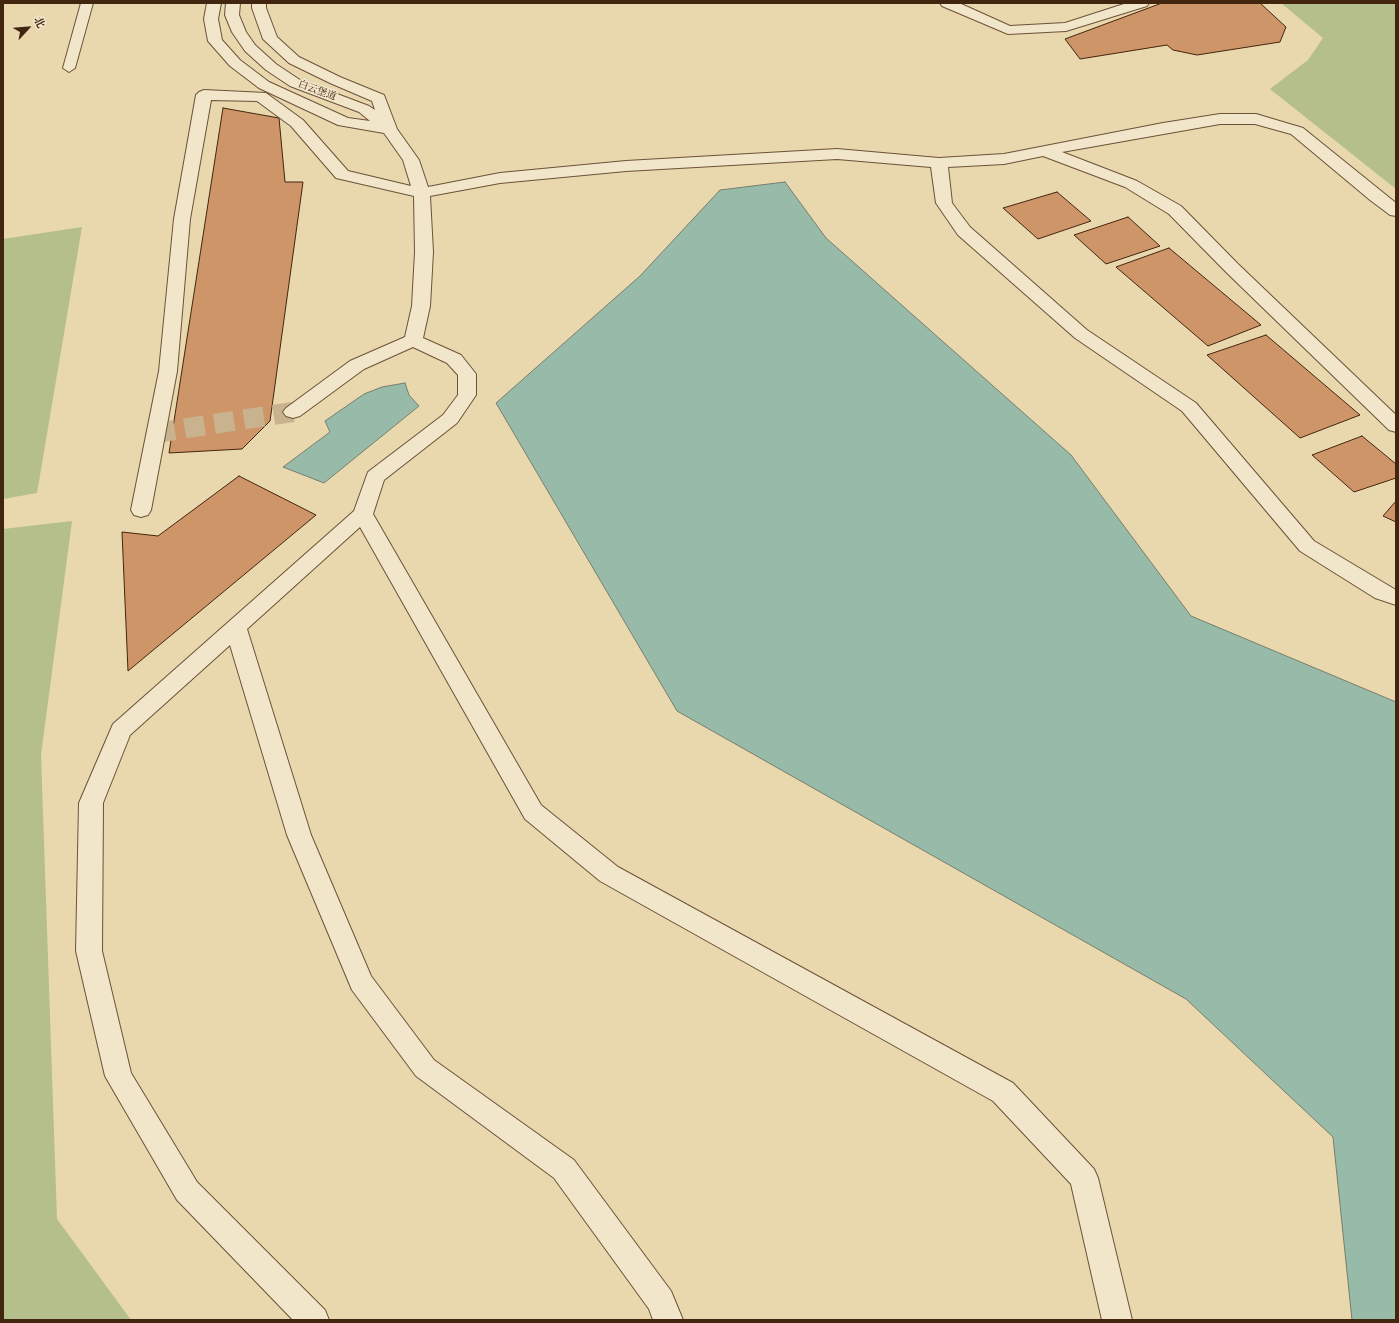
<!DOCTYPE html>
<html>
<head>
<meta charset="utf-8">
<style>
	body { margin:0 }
	#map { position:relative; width:1399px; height:1323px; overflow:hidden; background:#e9d7ae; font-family:Cardo,"Noto Serif SC",serif }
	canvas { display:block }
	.frame { position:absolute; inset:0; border:4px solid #42250f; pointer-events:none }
	.north { position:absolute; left:8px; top:8px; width:40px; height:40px; -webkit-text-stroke:3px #f1e5ca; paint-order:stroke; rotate:64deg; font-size:11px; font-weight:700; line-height:16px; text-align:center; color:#42250f }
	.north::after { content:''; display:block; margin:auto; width:14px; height:18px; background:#42250f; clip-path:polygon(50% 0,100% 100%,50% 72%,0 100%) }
</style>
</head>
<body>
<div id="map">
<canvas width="1399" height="1323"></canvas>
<div class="frame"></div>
<div class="north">北</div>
</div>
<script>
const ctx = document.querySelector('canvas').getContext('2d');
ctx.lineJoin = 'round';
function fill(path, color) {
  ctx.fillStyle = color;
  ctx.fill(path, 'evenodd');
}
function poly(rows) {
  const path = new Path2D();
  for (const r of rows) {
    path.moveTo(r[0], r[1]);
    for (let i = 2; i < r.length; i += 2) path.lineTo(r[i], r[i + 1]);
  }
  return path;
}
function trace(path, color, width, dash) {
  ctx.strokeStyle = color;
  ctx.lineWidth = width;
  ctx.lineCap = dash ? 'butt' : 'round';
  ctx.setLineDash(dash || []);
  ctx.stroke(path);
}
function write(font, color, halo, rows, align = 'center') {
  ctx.font = font + ' Cardo,"Noto Serif SC",serif';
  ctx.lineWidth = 3;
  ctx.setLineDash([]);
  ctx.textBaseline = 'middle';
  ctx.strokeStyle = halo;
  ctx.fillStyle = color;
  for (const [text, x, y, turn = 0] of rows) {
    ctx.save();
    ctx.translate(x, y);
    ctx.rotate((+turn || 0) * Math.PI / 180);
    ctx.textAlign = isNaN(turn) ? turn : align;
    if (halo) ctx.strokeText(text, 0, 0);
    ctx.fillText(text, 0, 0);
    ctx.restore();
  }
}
const green = poly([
	[1281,3,1396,3,1396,189,1270,89,1308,60,1323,38],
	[82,227,37,493,3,499,3,239],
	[72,521,41,755,57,1219,131,1320,3,1320,3,529]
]);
const water = poly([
	[785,182,826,238,1071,455,1191,616,1396,702,1396,1320,1352,1320,1333,1137,1186,999,677,711,496,403,640,276,720,190,785,182],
	[405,383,409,395,419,406,324,483,283,467,330,432,325,421,364,394,382,387,405,383]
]);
const building = poly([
	[1162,3,1260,3,1286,27,1280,42,1197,55,1173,50,1167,45,1080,59,1065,39,1162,3],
	[223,108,279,118,285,182,303,182,270,421,242,449,169,453,223,108],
	[1057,192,1091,221,1038,239,1003,208,1057,192],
	[1128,217,1160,246,1106,264,1074,235,1128,217],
	[1169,248,1261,325,1208,346,1116,267,1169,248],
	[1266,335,1360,415,1300,438,1207,355,1266,335],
	[1362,436,1396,464,1396,478,1354,492,1312,455,1362,436],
	[239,476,316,515,128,671,122,532,158,536,239,476],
	[1396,501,1396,522,1383,516,1396,501]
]);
const minorTunnel = poly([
	[155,433,293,412]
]);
const service = poly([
	[81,3,93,3,75,68,69,72,63,68,81,3]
]);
const minor = poly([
	[207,3,221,3,218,19,222,40,240,60,269,82,348,118,370,121,359,112,290,86,266,70,245,51,232,32,225,15,226,3,240,3,239,15,246,32,255,45,276,64,300,80,369,106,375,110,372,101,330,83,289,63,263,39,252,8,252,3,266,3,266,8,277,37,299,57,340,77,384,95,397,129,419,160,428,187,500,173,626,161,837,149,939,158,1004,154,1163,123,1220,114,1256,114,1303,128,1396,203,1396,216,1390,215,1370,200,1291,134,1255,124,1220,124,1062,152,1137,181,1181,206,1238,264,1396,415,1396,432,1389,430,1226,272,1169,214,1125,187,1043,156,1004,164,948,167,952,203,970,227,1087,330,1196,403,1314,541,1396,590,1396,605,1375,598,1300,551,1182,411,1075,338,958,235,936,203,931,167,837,159,626,171,500,183,430,196,433,252,430,306,423,338,461,355,476,374,476,395,457,423,384,480,373,514,541,805,618,867,1013,1083,1094,1169,1098,1178,1132,1320,1102,1320,1071,1184,993,1101,600,881,525,819,360,527,247,629,311,835,371,976,434,1060,574,1160,671,1291,683,1320,653,1320,649,1309,554,1178,416,1076,352,990,287,835,230,645,130,735,103,803,102,951,131,1073,197,1182,325,1310,329,1320,293,1320,177,1200,105,1076,76,951,79,803,113,724,354,511,368,472,443,415,458,395,458,375,447,363,413,347,364,369,300,416,293,418,286,416,283,412,286,408,350,361,405,337,412,306,415,252,414,196,336,178,291,126,257,101,211,100,190,219,177,371,151,510,148,515,141,517,134,515,131,510,159,371,174,219,196,95,199,92,204,90,266,93,303,120,348,171,411,186,403,160,384,133,338,125,259,88,230,66,208,41,204,19,207,3],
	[940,3,959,3,1010,26,1065,23,1127,3,1149,3,1147,6,1066,31,1008,34,942,6,940,3]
]);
const farStreetnames = [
	["白云堡道",317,91,20]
];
fill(green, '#b4bf8c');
fill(water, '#98baa8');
trace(water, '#767e6b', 1);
fill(building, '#ce9568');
trace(building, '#42250f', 1);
trace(minorTunnel, '#c8b38e', 20, [20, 10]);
trace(service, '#6c5237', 2);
trace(minor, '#6c5237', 2);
fill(service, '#f1e5ca');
fill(minor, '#f1e5ca');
write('10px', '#42250f', '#f1e5ca', farStreetnames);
</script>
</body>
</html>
